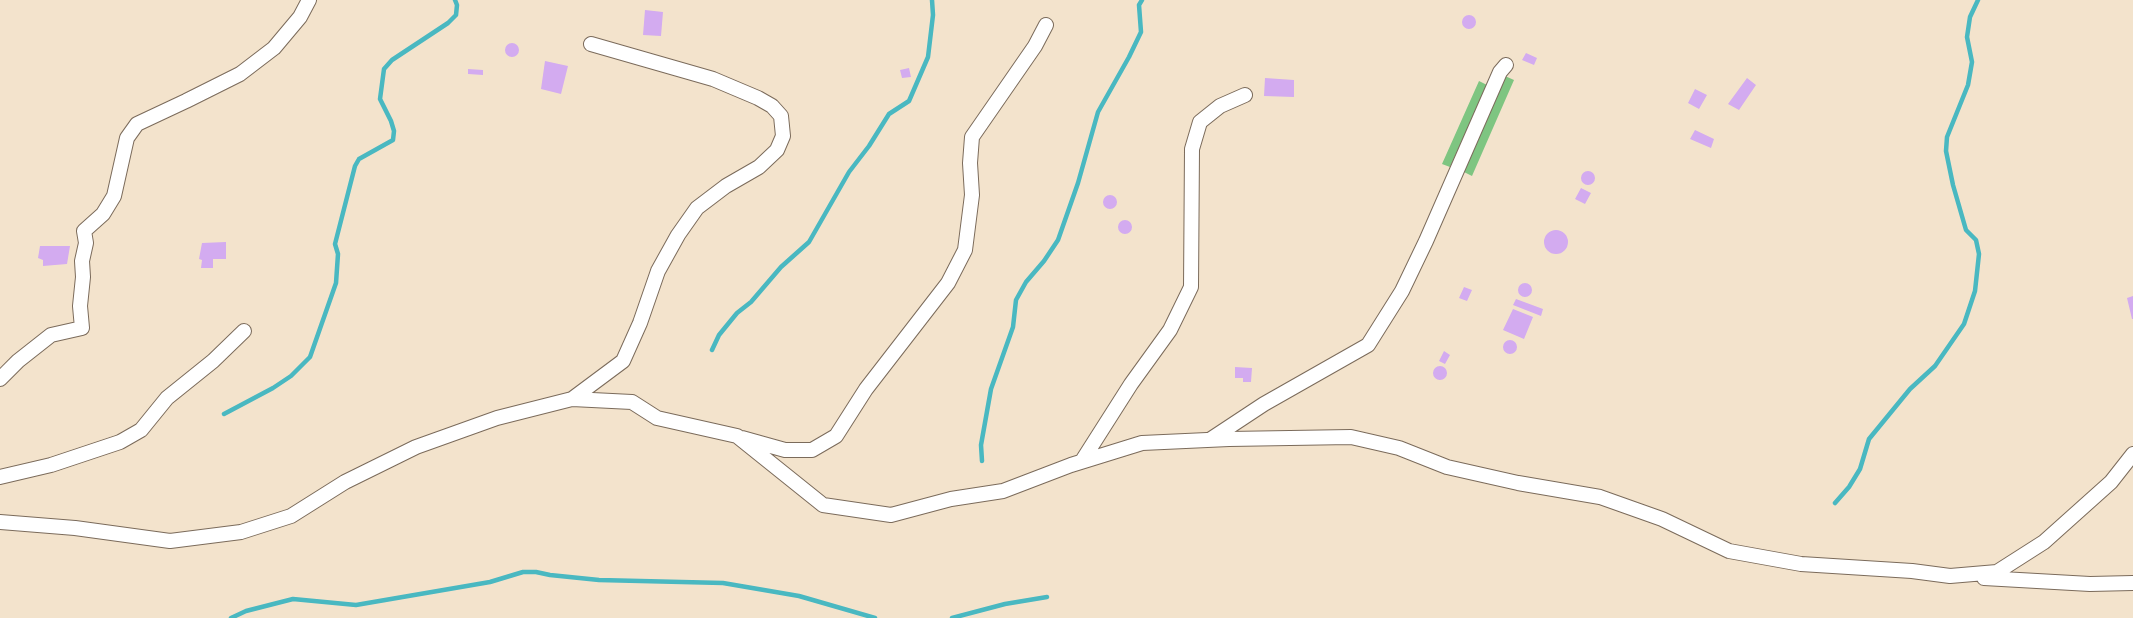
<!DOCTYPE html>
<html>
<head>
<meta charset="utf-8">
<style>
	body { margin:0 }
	canvas { display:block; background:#f3e3cc }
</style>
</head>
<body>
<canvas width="2133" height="618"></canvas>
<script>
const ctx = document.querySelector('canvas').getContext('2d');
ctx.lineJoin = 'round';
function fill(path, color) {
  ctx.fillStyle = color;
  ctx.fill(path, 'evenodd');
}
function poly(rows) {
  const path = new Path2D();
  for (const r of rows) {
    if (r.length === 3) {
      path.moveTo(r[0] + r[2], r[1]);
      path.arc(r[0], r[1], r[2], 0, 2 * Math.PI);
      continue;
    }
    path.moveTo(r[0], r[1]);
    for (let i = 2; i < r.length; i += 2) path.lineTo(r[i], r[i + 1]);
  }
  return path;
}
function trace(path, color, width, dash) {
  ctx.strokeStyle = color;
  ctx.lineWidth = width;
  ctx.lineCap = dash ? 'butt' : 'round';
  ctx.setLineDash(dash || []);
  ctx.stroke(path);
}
const green = poly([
	[1505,76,1514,80,1472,176,1462,171],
	[1479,81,1487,85,1450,167,1442,164]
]);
const stream = poly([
	[712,350,719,335,737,313,751,302,781,267,809,242,849,172,869,146,889,114,909,101,928,57,933,15,932,0],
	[224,414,273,388,291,376,310,357,336,283,338,254,335,244,355,166,359,159,393,140,394,131,391,121,380,99,384,69,392,60,448,23,456,15,457,5,455,0],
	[982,461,981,445,991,389,1013,327,1016,300,1026,282,1044,261,1058,240,1078,183,1098,112,1129,57,1141,32,1139,5,1142,0],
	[1835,503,1849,487,1860,469,1869,439,1910,389,1935,366,1964,324,1975,291,1979,254,1976,240,1966,230,1953,185,1946,151,1947,137,1968,85,1972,62,1967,37,1970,17,1978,0],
	[231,618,246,611,293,599,356,605,490,582,523,572,536,572,550,575,599,580,723,583,799,596,875,618],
	[952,618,1005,604,1047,597]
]);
const building = poly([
	[645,10,663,12,661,36,643,35],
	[1469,22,7],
	[512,50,7],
	[1526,53,1537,58,1534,65,1522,60],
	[545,61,568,66,561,94,541,89],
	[909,68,911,77,902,78,900,70],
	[468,69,483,70,483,75,468,74],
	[1265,78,1294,80,1294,97,1264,96],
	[1747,78,1756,85,1739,110,1728,104],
	[1695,89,1707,95,1699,109,1688,103],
	[1695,130,1714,139,1711,148,1690,139],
	[1588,178,7],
	[1581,188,1591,193,1585,204,1575,199],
	[1110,202,7],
	[1125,227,7],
	[1556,242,12],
	[226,242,226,259,213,259,213,268,201,268,202,260,199,259,202,243],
	[40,246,70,246,67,264,43,266,43,260,38,258],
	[1525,290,7],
	[1464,287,1472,290,1467,301,1459,298],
	[2133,296,2133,319,2132,319,2127,298],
	[1516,299,1543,309,1541,316,1513,305],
	[1513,309,1533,317,1524,339,1503,330],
	[1510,347,7],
	[1444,351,1450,355,1445,364,1439,361],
	[1440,373,7],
	[1235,367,1252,368,1251,382,1243,382,1243,378,1235,378]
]);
const minor = poly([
	[0,379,18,361,51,335,82,328,80,306,83,277,82,261,86,243,84,231,103,214,114,196,127,138,137,124,186,101,240,74,274,48,300,17,309,0],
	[572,399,623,361,640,323,658,271,678,235,697,208,726,186,759,167,777,150,783,136,781,116,772,106,758,98,713,79,591,44],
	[742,438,785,450,812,450,836,436,866,389,948,283,965,250,972,195,970,163,972,137,1035,46,1046,25],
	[1211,439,1264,404,1368,345,1402,291,1426,241,1500,72,1506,65],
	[1082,461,1131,384,1170,330,1191,287,1192,149,1200,122,1220,106,1245,95],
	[0,477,51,465,120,442,141,430,167,398,213,361,244,331],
	[0,522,75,528,170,541,241,532,291,516,345,482,416,447,497,418,572,399,632,402,657,418,737,436,823,505,891,515,951,499,1003,491,1071,465,1142,443,1229,439,1351,437,1399,448,1447,467,1518,483,1600,497,1662,519,1729,551,1801,564,1912,571,1950,576,1997,572,2044,542,2111,482,2133,454],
	[1984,578,2090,584,2133,583]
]);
fill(green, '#7ec581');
trace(stream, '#49b8c1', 4.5);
fill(building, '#d3abf0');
trace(minor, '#7b6b5b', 16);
trace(minor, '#fff', 14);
</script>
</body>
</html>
